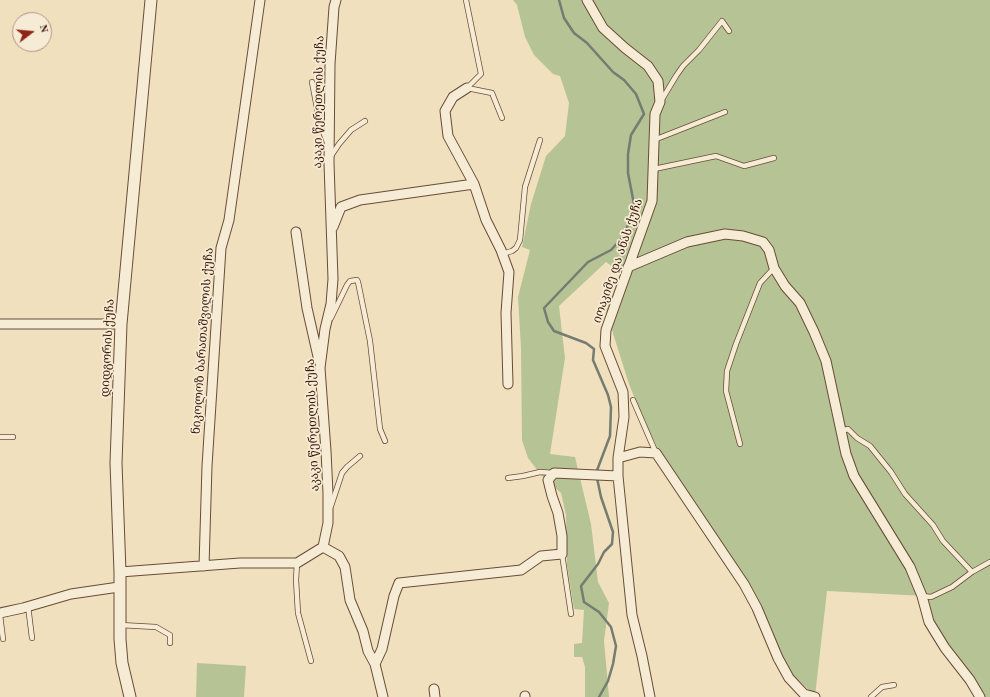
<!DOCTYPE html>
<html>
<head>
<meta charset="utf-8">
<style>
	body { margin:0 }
	#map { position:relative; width:990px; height:697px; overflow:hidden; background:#f1e0bd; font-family:"Old Standard TT",serif }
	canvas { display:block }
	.north { position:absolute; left:12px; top:12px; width:40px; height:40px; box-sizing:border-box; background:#f6ebd4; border:1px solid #ab9784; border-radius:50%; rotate:74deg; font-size:11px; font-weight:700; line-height:16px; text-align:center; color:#3b1a0c }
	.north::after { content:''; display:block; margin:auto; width:14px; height:18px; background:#8f2418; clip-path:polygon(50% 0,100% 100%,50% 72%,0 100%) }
</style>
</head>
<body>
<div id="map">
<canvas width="990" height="697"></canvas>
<div class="north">N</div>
</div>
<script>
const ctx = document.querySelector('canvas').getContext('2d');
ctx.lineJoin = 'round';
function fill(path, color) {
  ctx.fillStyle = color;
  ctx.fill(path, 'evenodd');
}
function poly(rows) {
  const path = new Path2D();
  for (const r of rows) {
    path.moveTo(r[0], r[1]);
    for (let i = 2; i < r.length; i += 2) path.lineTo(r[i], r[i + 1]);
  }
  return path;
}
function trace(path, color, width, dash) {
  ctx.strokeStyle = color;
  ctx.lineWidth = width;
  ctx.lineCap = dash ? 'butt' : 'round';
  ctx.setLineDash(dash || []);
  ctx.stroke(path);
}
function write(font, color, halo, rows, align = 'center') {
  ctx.font = font + ' "Old Standard TT","Noto Serif Georgian",serif';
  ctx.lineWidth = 3.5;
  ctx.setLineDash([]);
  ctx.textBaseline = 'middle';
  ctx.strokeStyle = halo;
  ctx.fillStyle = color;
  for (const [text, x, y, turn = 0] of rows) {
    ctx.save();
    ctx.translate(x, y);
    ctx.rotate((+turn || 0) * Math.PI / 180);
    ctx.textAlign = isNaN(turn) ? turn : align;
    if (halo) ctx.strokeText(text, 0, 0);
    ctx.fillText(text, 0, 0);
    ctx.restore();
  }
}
const green = poly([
	[513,0,990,0,990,697,984,697,937,628,925,596,827,591,815,696,785,667,706,522,657,447,639,409,629,384,606,311,621,273,606,262,559,306,565,358,550,454,575,457,591,524,598,582,609,603,604,641,609,697,585,697,585,667,582,657,574,657,574,644,582,643,584,610,574,609,567,565,566,515,561,493,541,475,528,458,522,440,521,348,518,297,530,250,522,247,531,204,546,156,565,136,569,103,560,76,553,74,534,55,525,37,517,5],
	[197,663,246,666,244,697,196,697]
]);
const stream = poly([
	[559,0,564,18,574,33,587,43,613,72,624,80,636,94,644,114,631,135,628,154,628,173,634,204,628,225,622,238,611,250,588,262,544,308,548,322,554,331,586,343,594,349,593,360,608,395,611,407,610,436,596,473],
	[597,478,601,497,613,532,612,544,604,552,598,564,581,586,584,602,599,612,611,627,616,646,613,664,608,681,599,697]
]);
const service = poly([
	[466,0,481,74,467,88],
	[312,82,320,124,327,142],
	[467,88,492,93,502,118],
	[661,101,676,76,683,66,699,50,722,21,729,31],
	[654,140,725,112],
	[331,156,339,144,351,130,365,121],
	[654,169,716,156,744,166,774,158],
	[502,254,512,251,516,248,520,240,525,187,540,140],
	[331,318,347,285,350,281,357,280,358,282,370,341,380,429,385,441],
	[633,400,656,453],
	[841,431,848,429,857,438,870,446,891,472,905,494,933,525,943,541,972,572],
	[0,437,13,437],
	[740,444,726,391,727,371,736,344,760,283,774,268],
	[508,478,523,476,540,472,554,473],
	[331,506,342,473,347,467,360,456],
	[562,554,571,614],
	[297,563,296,580,298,613,311,661],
	[922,596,931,597,952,587,972,572,990,562],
	[28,606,32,638],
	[0,615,3,639],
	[120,625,156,627,170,635,170,643],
	[871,697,882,687,894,685]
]);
const minor = poly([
	[587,0,603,28,625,48,648,66,658,81,660,102,655,114,652,201,606,330,605,346,623,392,624,417,618,458,618,476,632,615,642,656,650,697],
	[467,88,453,97,445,111,448,136,474,184,486,220,501,250,509,272,506,313,508,384],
	[333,227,341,207,360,200,474,184],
	[296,232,307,308,319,361],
	[628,267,687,242,725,234,743,236,763,242,769,250,774,268,785,286,800,303,814,332,826,361,846,454,854,476,910,567,922,596,929,622,945,648,970,680,980,697],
	[0,324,121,324],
	[618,458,640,452,656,453,744,584,757,608,778,658,789,678,804,694,815,697],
	[323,547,339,556,345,567,350,600,363,631,368,651,375,664,383,697],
	[204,566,207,466,221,248,229,220,260,0],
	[120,572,240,563,297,563,323,547,328,523,328,493,326,451,320,368,325,329,331,304,333,279,329,163,330,64,334,7,336,0],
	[0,613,23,608,71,594,119,587],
	[375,664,382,649,394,596,399,583,521,570,541,556,562,554,562,536,558,513,552,496,548,480,554,473,618,476],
	[434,689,435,697],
	[525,696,525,697]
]);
const tertiary = poly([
	[130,697,122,663,120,639,120,572,116,463,121,324,151,0]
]);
const streetNames = [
	["აკაკი წერეთლის ქუჩა",319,102,-89],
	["იოაკიმე და ანას ქუჩა",618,261,-71],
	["ნიკოლოზ ბარათაშვილის ქუჩა",203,341,-86],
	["დიდგორის ქუჩა",108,348,-87],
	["აკაკი წერეთლის ქუჩა",313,425,-92]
];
fill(green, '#b6c394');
trace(stream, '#757c71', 2.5);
trace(service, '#684c38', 6);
trace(minor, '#684c38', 11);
trace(tertiary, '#684c38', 13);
trace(service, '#f6ebd4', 4.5);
trace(minor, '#f6ebd4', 9);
trace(tertiary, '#f6ebd4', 11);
write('12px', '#3b1a0c', '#f6ebd4', streetNames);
</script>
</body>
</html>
